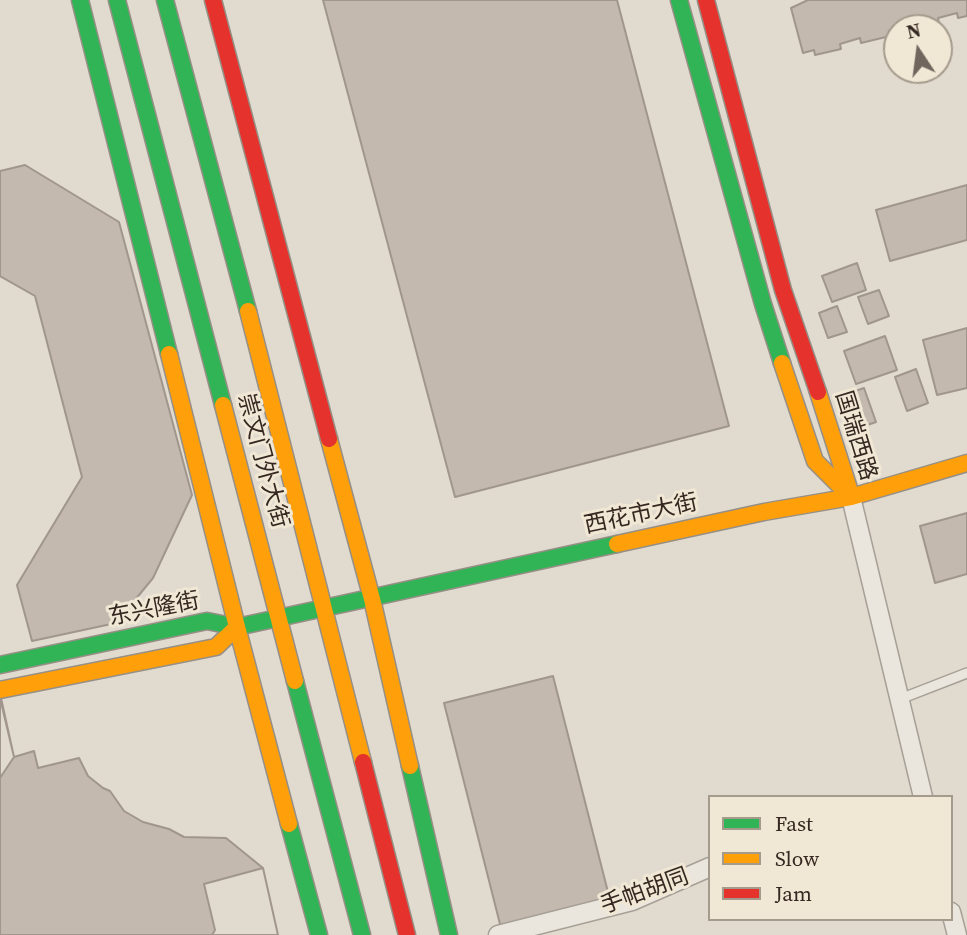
<!DOCTYPE html>
<html>
<head>
<meta charset="utf-8">
<style>
	body { margin:0 }
	#map { position:relative; width:967px; height:935px; overflow:hidden; background:#e1dace; font-family:"Source Serif 4",serif }
	canvas { display:block }
	.legend { position:absolute; left:708px; top:795px; width:245px; height:126px; box-sizing:border-box; background:#f1e7d5; border:2px solid #a59b8d; margin:0; padding:9px 12px; list-style:none; font-size:21px; color:#342820 }
	.legend li { display:flex; align-items:center; gap:14px; height:35px }
	.legend b { width:35px; border:2px solid #a59b8d }
	.north { position:absolute; left:883px; top:14px; width:70px; height:70px; box-sizing:border-box; background:#f1e7d5; border:2px solid #a59b8d; border-radius:50%; rotate:347deg; font-size:19px; font-weight:700; line-height:28px; text-align:center; color:#342820 }
	.north::after { content:''; display:block; margin:auto; width:24px; height:32px; background:#71665d; clip-path:polygon(50% 0,100% 100%,50% 72%,0 100%) }
</style>
</head>
<body>
<div id="map">
<canvas width="967" height="935"></canvas>
<ul class="legend">
<li><b style="height:9px;background:#30b455"></b>Fast</li>
<li><b style="height:9px;background:#ff9f0a"></b>Slow</li>
<li><b style="height:9px;background:#e5322d"></b>Jam</li>
</ul>
<div class="north">N</div>
</div>
<script>
const ctx = document.querySelector('canvas').getContext('2d');
ctx.lineJoin = 'round';
function fill(path, color) {
  ctx.fillStyle = color;
  ctx.fill(path, 'evenodd');
}
function poly(rows) {
  const path = new Path2D();
  for (const r of rows) {
    path.moveTo(r[0], r[1]);
    for (let i = 2; i < r.length; i += 2) path.lineTo(r[i], r[i + 1]);
  }
  return path;
}
function trace(path, color, width, dash) {
  ctx.strokeStyle = color;
  ctx.lineWidth = width;
  ctx.lineCap = dash ? 'butt' : 'round';
  ctx.setLineDash(dash || []);
  ctx.stroke(path);
}
function write(font, color, halo, rows, align = 'center') {
  ctx.font = font + ' "Source Serif 4","Noto Sans SC",serif';
  ctx.lineWidth = 6;
  ctx.setLineDash([]);
  ctx.textBaseline = 'middle';
  ctx.strokeStyle = halo;
  ctx.fillStyle = color;
  for (const [text, x, y, turn = 0] of rows) {
    ctx.save();
    ctx.translate(x, y);
    ctx.rotate((+turn || 0) * Math.PI / 180);
    ctx.textAlign = isNaN(turn) ? turn : align;
    if (halo) ctx.strokeText(text, 0, 0);
    ctx.fillText(text, 0, 0);
    ctx.restore();
  }
}
const building = poly([
	[323,0,617,0,729,426,455,497,323,0],
	[808,0,967,0,967,16,958,18,957,13,938,18,939,23,919,28,911,28,910,25,897,28,889,31,890,36,861,43,860,38,840,44,841,49,815,55,814,50,803,53,791,8,808,0],
	[25,165,119,222,192,495,153,578,116,623,32,641,17,585,82,477,35,296,0,276,0,171,25,165],
	[967,185,967,240,890,261,876,210,967,185],
	[857,263,866,290,832,302,822,276,857,263],
	[879,290,889,316,868,324,858,297,879,290],
	[837,306,847,332,828,338,819,313,837,306],
	[967,328,967,388,937,395,923,340,967,328],
	[885,336,897,370,856,384,844,351,885,336],
	[916,369,928,403,907,411,895,377,916,369],
	[864,388,876,422,856,429,844,395,864,388],
	[967,513,967,574,935,583,920,526,967,513],
	[553,676,610,900,501,928,444,703,553,676],
	[0,698,14,757,34,751,38,768,79,758,88,776,103,788,110,791,124,811,143,822,169,829,184,837,226,838,263,868,278,935,0,935,0,698],
	[1,698,14,757,0,778,0,698,1,698],
	[263,868,278,935,212,935,215,930,204,884,263,868]
]);
const lane = poly([
	[900,699,967,673]
]);
const street = poly([
	[851,497,923,797],
	[951,912,957,935],
	[498,935,632,901,710,867]
]);
const fast = poly([
	[80,0,169,354],
	[117,0,223,405],
	[165,0,248,311],
	[679,0,763,304,782,363],
	[0,665,207,621,237,627,617,544],
	[295,681,362,935],
	[410,766,449,935],
	[289,824,319,935]
]);
const slow = poly([
	[248,311,363,762],
	[169,354,237,627,289,824],
	[782,363,815,461,851,497],
	[818,392,851,495],
	[223,405,295,681],
	[329,439,372,599,410,766],
	[617,544,764,512,851,497,967,463],
	[0,690,216,647,237,627]
]);
const jam = poly([
	[213,0,329,439],
	[706,0,783,290,818,392],
	[363,762,407,935]
]);
const streetNames = [
	["国瑞西路",855,436,73],
	["崇文门外大街",262,461,75],
	["西花市大街",641,515,-12],
	["东兴隆街",154,610,-11],
	["手帕胡同",645,892,-20]
];
fill(building, '#c4b9af');
trace(building, '#a1968e', 2);
trace(lane, '#a6a097', 12);
trace(street, '#a6a097', 21);
trace(fast, '#968f86', 19);
trace(slow, '#968f86', 19);
trace(jam, '#968f86', 19);
trace(lane, '#eae6de', 9);
trace(street, '#eae6de', 18);
trace(fast, '#30b455', 16);
trace(slow, '#ff9f0a', 16);
trace(jam, '#e5322d', 16);
write('23px', '#342820', '#f1e7d5', streetNames);
</script>
</body>
</html>
